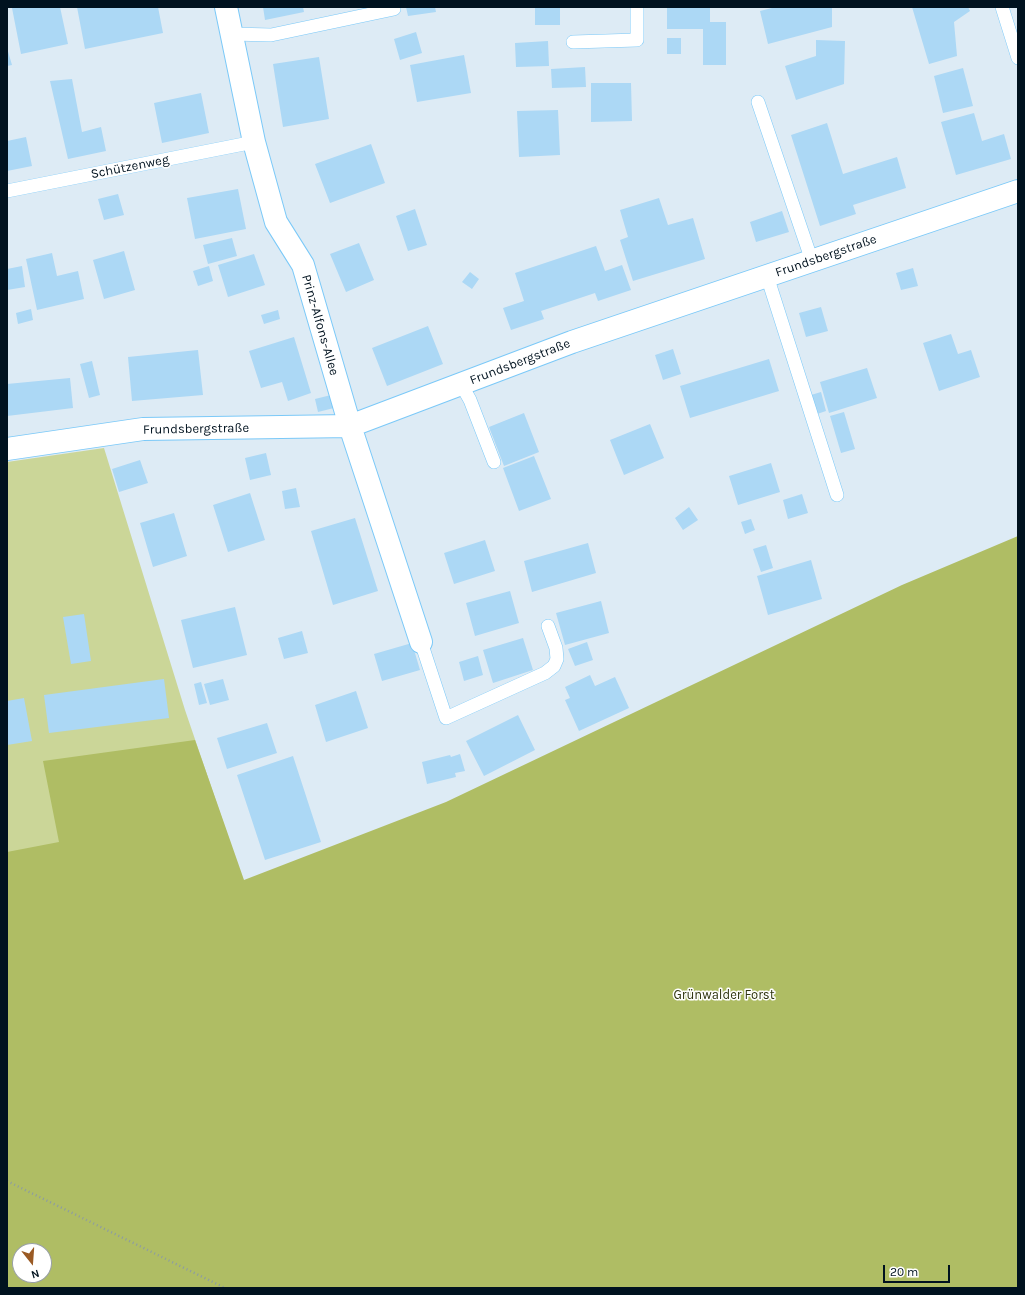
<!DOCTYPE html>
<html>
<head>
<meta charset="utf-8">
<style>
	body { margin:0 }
	#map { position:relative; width:1025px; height:1295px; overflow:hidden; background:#ddebf5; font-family:Karla,sans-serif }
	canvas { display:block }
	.frame { position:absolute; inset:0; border:8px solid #00121f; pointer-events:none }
	.north { position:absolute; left:12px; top:1243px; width:40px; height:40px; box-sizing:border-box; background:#fff; border:1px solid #99a0a5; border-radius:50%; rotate:163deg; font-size:11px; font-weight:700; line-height:16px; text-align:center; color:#00121f }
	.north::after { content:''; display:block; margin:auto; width:14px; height:18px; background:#9a5a24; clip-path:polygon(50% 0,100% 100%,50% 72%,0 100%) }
	.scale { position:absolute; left:883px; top:1265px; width:67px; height:18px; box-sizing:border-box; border:2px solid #00121f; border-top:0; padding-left:5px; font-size:12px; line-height:14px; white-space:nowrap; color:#00121f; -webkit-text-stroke:3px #fff; paint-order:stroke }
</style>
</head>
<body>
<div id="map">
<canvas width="1025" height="1295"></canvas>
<div class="frame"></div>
<div class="north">N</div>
<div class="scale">20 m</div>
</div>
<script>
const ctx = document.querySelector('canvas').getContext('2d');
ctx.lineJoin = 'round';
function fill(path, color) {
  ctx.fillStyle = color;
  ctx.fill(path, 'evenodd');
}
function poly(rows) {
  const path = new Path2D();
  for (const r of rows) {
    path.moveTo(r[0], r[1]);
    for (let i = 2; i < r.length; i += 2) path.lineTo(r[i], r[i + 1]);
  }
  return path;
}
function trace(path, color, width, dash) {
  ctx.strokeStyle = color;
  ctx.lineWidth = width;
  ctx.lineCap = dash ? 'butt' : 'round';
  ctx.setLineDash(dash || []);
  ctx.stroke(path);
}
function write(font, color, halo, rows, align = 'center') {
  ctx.font = font + ' Karla,sans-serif';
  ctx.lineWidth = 3;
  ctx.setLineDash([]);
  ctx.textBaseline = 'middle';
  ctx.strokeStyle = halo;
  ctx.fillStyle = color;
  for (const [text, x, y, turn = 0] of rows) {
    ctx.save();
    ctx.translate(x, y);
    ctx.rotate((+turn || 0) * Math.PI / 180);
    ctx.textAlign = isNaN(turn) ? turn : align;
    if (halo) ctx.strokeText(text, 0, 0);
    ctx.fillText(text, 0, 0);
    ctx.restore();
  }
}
const green = poly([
	[104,448,185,710,243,880,7,934,7,462]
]);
const forest = poly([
	[1018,536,1018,1288,7,1288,7,852,59,842,43,761,195,740,244,880,446,802,902,585],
	[20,1251,44,1251,44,1275,20,1275]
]);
const building = poly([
	[18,7,60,7,68,44,21,54,12,8],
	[77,7,158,7,163,33,85,49],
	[263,7,303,7,304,12,265,20],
	[406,7,435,7,436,12,408,16],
	[535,7,560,7,560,25,535,25],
	[667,7,710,7,710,22,726,22,726,65,703,65,703,29,667,29],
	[776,7,832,7,832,27,768,44,760,11],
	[912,7,968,7,970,11,954,22,957,56,929,64],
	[416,32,422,53,400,60,394,39],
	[667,38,681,38,681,54,667,54],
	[816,40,845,41,844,84,796,100,785,66,816,56],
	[548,41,549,66,516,67,515,43],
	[7,48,12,65,7,66],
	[464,55,471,93,417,102,410,65],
	[319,57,329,119,283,127,273,64],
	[585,67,586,87,552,88,551,69],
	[963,68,973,106,943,113,934,76],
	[72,79,82,132,101,127,106,151,68,159,50,81],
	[591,83,631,83,632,121,591,122],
	[201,93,209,133,162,143,154,103],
	[558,110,560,155,519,157,517,111],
	[974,113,982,141,1004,134,1011,159,956,175,941,122],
	[827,123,843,174,897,157,906,188,853,205,856,214,820,226,791,135],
	[26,137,32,166,7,171,7,141],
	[371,144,385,183,330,203,315,164],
	[238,189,246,229,195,239,187,198],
	[118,194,124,215,104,220,98,199],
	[659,198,668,225,693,218,705,259,633,281,620,240,628,237,620,210],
	[415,209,427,245,408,251,396,216],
	[782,211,789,232,756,242,750,222],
	[232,238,237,256,208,264,203,245],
	[359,243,374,280,346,292,330,254],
	[596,246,605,271,622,265,631,290,598,301,595,293,541,311,544,319,511,330,503,308,524,301,515,273],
	[124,251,135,290,104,299,93,260],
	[52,253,57,276,78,271,84,299,37,310,26,259],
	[254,254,265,285,228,297,218,265],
	[22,266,25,287,7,290,7,269],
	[209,266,213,281,198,286,193,271],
	[913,268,918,286,901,290,896,273],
	[470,272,479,279,472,289,462,282],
	[821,307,828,331,806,337,799,313],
	[31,309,33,320,18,324,16,313],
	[278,310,280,319,264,324,261,315],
	[428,326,443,364,387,386,372,348],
	[951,334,958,354,971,350,980,377,939,391,923,343],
	[294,337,311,393,288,401,282,382,261,388,249,351],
	[673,349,681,374,663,380,655,355],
	[198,350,203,395,132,401,128,357],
	[769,359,779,391,690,418,680,386],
	[92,361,100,395,89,398,80,364],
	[867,368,877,398,829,413,820,382],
	[70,378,73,408,7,416,7,384],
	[821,392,826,411,817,414,811,395],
	[331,395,334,408,318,412,315,399],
	[844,412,855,449,841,453,830,416],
	[524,413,539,452,504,466,489,427],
	[650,424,664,458,624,475,610,440],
	[266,453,271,475,250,480,245,458],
	[534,456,551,499,519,511,503,468],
	[140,460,148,483,119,492,112,469],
	[771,463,780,492,738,505,729,476],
	[296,488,300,507,285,509,282,491],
	[250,493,265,540,228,552,213,505],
	[802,494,808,513,788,519,783,500],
	[689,507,698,520,683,530,675,518],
	[174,513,187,556,153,567,140,523],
	[355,518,378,591,333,605,311,531],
	[751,519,755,530,745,534,741,522],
	[485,540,495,571,454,584,444,553],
	[588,543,596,573,532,592,524,561],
	[766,545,773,568,761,572,753,549],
	[811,560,822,599,768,615,757,576],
	[510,591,519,623,475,636,466,603],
	[601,601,609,633,565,645,556,613],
	[235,607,247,655,193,668,181,620],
	[84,614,91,661,71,664,63,617],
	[302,631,308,653,284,659,278,638],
	[523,638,533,670,493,683,483,650],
	[587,642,593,660,575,666,568,649],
	[412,643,420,670,382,681,374,654],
	[478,656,483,675,464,681,459,662],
	[590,675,595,686,615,677,629,708,579,731,565,700,570,698,565,687],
	[164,679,169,718,49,733,44,695],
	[223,679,229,700,210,705,204,684],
	[201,682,207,703,199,705,194,684],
	[356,691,368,728,326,742,315,705],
	[24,698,32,741,7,745,7,701],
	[518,715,535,750,484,776,466,741],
	[267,723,277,753,227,769,217,738],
	[460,754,465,771,455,773,456,777,427,784,422,762,450,755,451,757],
	[293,756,321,842,265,860,237,775]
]);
const path = poly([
	[7,1181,225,1288]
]);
const lane = poly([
	[1002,7,1018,58],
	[232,34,271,35,394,9],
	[573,42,637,40,637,7],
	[758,102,812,261],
	[7,191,254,142],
	[767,276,837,495],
	[461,384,470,400,494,462],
	[421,642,446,718,545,673,554,666,557,659,556,648,548,626]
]);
const street = poly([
	[226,7,254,142,276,222,303,265,350,426,421,642],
	[7,449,143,429,350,426,572,342,1018,191]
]);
const streetNames = [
	["Schützenweg",130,167,-11],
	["Frundsbergstraße",826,256,-19],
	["Prinz-Alfons-Allee",320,325,74],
	["Frundsbergstraße",520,362,-21],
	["Frundsbergstraße",196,429,-1]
];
const parkNames = [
	["Grünwalder Forst",724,995]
];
fill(green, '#cbd698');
fill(forest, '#afbd64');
fill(building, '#acd8f5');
trace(lane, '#7bc9f8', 14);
trace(street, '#7bc9f8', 24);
trace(path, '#8b9aa6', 2.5, [1, 3]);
trace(lane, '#fff', 13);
trace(street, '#fff', 22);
write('13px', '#00121f', '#fff', streetNames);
write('13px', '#2e340d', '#fff', parkNames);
</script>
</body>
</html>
